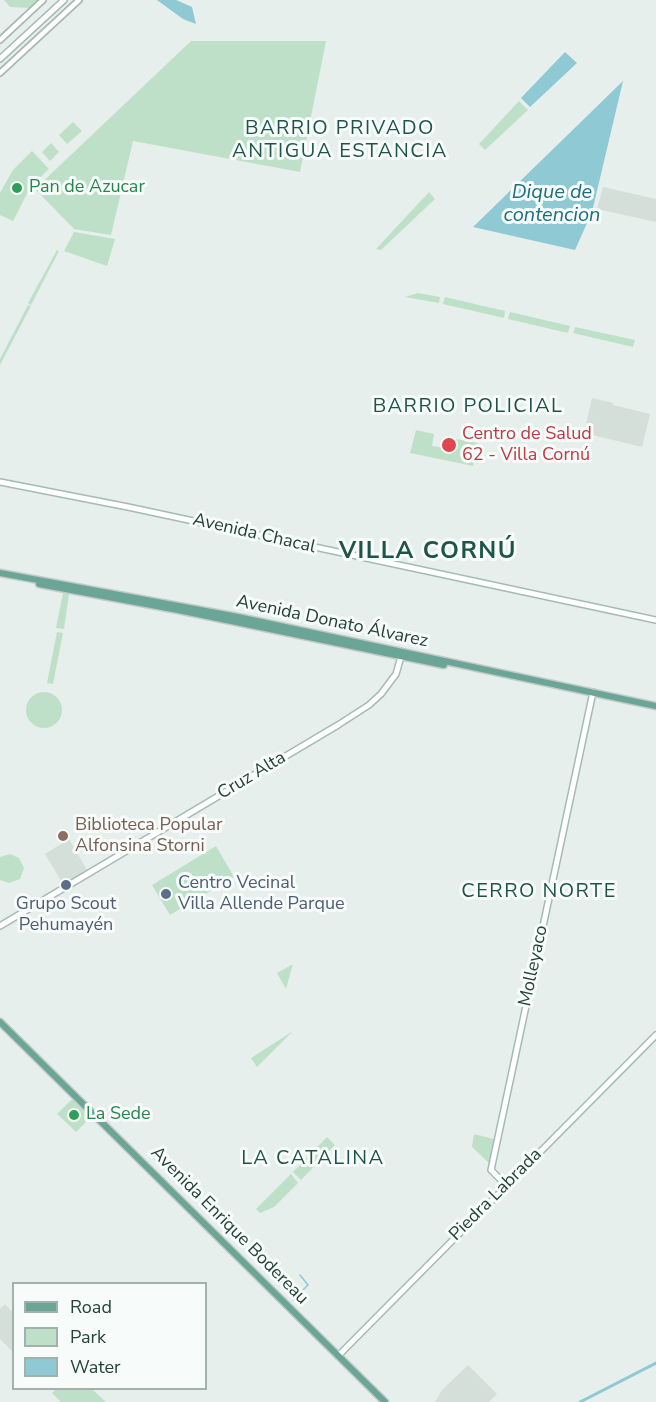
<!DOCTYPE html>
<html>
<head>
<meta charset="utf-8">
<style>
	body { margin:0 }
	#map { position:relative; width:656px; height:1402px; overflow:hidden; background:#e6efeb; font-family:"Nunito Sans",sans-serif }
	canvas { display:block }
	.legend { position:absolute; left:12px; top:1282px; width:195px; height:108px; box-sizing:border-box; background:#f7fbf9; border:2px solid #a3b1ad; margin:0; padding:8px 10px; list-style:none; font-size:18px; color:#24423a }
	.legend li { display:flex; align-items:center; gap:12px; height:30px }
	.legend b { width:30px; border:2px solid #a3b1ad }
</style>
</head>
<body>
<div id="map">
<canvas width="656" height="1402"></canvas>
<ul class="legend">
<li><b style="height:8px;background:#6aa596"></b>Road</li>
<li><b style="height:16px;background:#bfe0c8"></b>Park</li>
<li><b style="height:16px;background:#8ec9d4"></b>Water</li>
</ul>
</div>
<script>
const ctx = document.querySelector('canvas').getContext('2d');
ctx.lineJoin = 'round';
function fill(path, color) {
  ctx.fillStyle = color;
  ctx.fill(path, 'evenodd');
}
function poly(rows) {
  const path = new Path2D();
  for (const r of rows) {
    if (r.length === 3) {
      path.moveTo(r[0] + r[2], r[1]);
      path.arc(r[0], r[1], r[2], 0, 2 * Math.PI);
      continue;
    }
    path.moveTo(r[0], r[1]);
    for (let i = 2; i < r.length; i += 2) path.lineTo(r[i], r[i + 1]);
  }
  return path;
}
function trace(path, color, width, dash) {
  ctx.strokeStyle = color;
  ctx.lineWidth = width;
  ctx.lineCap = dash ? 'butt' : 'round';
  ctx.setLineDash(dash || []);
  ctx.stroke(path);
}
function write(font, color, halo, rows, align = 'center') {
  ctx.font = font + ' "Nunito Sans",sans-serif';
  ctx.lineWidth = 6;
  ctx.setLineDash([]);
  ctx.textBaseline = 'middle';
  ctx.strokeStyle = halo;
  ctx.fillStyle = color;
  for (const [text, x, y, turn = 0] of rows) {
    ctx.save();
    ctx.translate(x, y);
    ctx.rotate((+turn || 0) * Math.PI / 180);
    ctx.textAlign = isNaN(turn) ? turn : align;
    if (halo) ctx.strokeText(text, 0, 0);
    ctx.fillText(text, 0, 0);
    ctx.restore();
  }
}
const built = poly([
	[603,187,656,199,656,222,597,209],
	[592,398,613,403,613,405,650,414,642,447,584,433],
	[69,839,87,870,63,884,45,854],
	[5,1304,13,1313,13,1352,0,1339,0,1309],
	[468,1365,497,1394,489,1402,435,1402,442,1390]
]);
const green = poly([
	[4,0,39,0,29,8,10,7],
	[191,41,326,41,300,172,133,141,111,235,74,229,35,189],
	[519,101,528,110,485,150,479,144],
	[73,122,82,131,67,144,59,135],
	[51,143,59,152,50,161,42,152],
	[32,151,49,169,31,186,13,221,0,215,0,193,13,170],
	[429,192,435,199,381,250,376,249],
	[74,232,115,239,107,266,64,251],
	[57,250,59,251,31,305,28,303],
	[418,293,440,297,439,303,405,297],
	[445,297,505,311,504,318,443,304],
	[28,305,31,306,0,365,0,359],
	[510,312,570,326,568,333,508,319],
	[575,327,635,340,633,347,573,333],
	[416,430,434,434,432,446,453,449,455,439,478,443,473,466,410,453],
	[63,593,69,594,64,629,56,628],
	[57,632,63,633,53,684,47,683],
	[44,710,18],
	[216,846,234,877,170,915,152,885],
	[10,854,19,858,24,868,20,879,9,883,0,880,0,857],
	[293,964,286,989,277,973],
	[293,1031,257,1067,251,1058],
	[71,1100,73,1100,91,1117,76,1132,57,1114],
	[474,1134,498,1140,490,1164,472,1147],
	[327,1137,335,1145,301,1180,293,1172],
	[291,1174,298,1183,274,1207,260,1213,256,1209],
	[57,1388,92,1389,106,1402,61,1402,52,1393]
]);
const water = poly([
	[157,0,176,0,192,7,196,24,183,19],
	[565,52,577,63,530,107,521,98],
	[623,81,592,212,575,250,473,227]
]);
const stream = poly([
	[293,1300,308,1285,300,1275]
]);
const canal = poly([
	[580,1402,656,1363]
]);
const tertiary = poly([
	[0,40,43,0],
	[0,73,79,0]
]);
const secondary = poly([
	[0,59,64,0],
	[0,482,128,507,656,620],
	[0,926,338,725,369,705,381,694,396,674,402,653],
	[506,1185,491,1170,593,692],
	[338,1356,656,1035]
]);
const primary = poly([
	[0,573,238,617,656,706],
	[39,584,178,610,444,665],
	[0,1022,385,1402]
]);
const markers = [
	[17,188,6,"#2e9e5b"],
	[449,445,8,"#e0444e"],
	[63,836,6,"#8d6e63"],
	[66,885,6,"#5c6f8a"],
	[166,894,6,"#5c6f8a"],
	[74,1115,6,"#2e9e5b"]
];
const leisureNames = [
	["Pan de Azucar",29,188],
	["La Sede",86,1115]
];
const healthNames = [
	["Centro de Salud",462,435],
	["62 - Villa Cornú",462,456]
];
const streetNames = [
	["Avenida Chacal",254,534,13],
	["Avenida Donato Álvarez",332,622,12],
	["Cruz Alta",252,776,-31],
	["Molleyaco",534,966,-78],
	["Piedra Labrada",496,1195,-45],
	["Avenida Enrique Bodereau",229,1226,45]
];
const educationNames = [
	["Biblioteca Popular",75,826],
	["Alfonsina Storni",75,847]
];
const serviceNames = [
	["Centro Vecinal",178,884],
	["Villa Allende Parque",178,905],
	["Grupo Scout",66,905,"center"],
	["Pehumayén",66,926,"center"]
];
const neighbourhoodNames = [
	["BARRIO PRIVADO",340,129],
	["ANTIGUA ESTANCIA",340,152],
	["BARRIO POLICIAL",468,407],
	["CERRO NORTE",539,892],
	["LA CATALINA",313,1159]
];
const waterNames = [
	["Dique de",552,193],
	["contencion",552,216]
];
const districtNames = [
	["VILLA CORNÚ",428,552]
];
fill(built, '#d4dfda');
fill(green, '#bfe0c8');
fill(water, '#8ec9d4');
trace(stream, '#8ec9d4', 1.5);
trace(canal, '#8ec9d4', 3);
trace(tertiary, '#a8b8b2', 8);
trace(secondary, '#a4bbb3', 8);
trace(primary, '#c2cac8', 9);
trace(tertiary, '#fff', 4.5);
trace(secondary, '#fff', 5);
trace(primary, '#6aa596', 6);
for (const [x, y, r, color] of markers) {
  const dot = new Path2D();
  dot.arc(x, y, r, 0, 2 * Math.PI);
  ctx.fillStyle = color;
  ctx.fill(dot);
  trace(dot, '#f7fbf9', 2);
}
write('18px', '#27864d', '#f7fbf9', leisureNames, 'left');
write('18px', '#be3a42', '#f7fbf9', healthNames, 'left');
write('18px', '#24423a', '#f7fbf9', streetNames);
write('18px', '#785e54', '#f7fbf9', educationNames, 'left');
write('18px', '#4e5e75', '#f7fbf9', serviceNames, 'left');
ctx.letterSpacing = '1.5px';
write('20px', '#1f5548', '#f7fbf9', neighbourhoodNames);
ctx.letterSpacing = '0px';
write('italic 20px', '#1c6f80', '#f7fbf9', waterNames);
ctx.letterSpacing = '1.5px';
write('bold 24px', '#1f5548', '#f7fbf9', districtNames);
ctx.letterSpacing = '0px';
</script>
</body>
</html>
